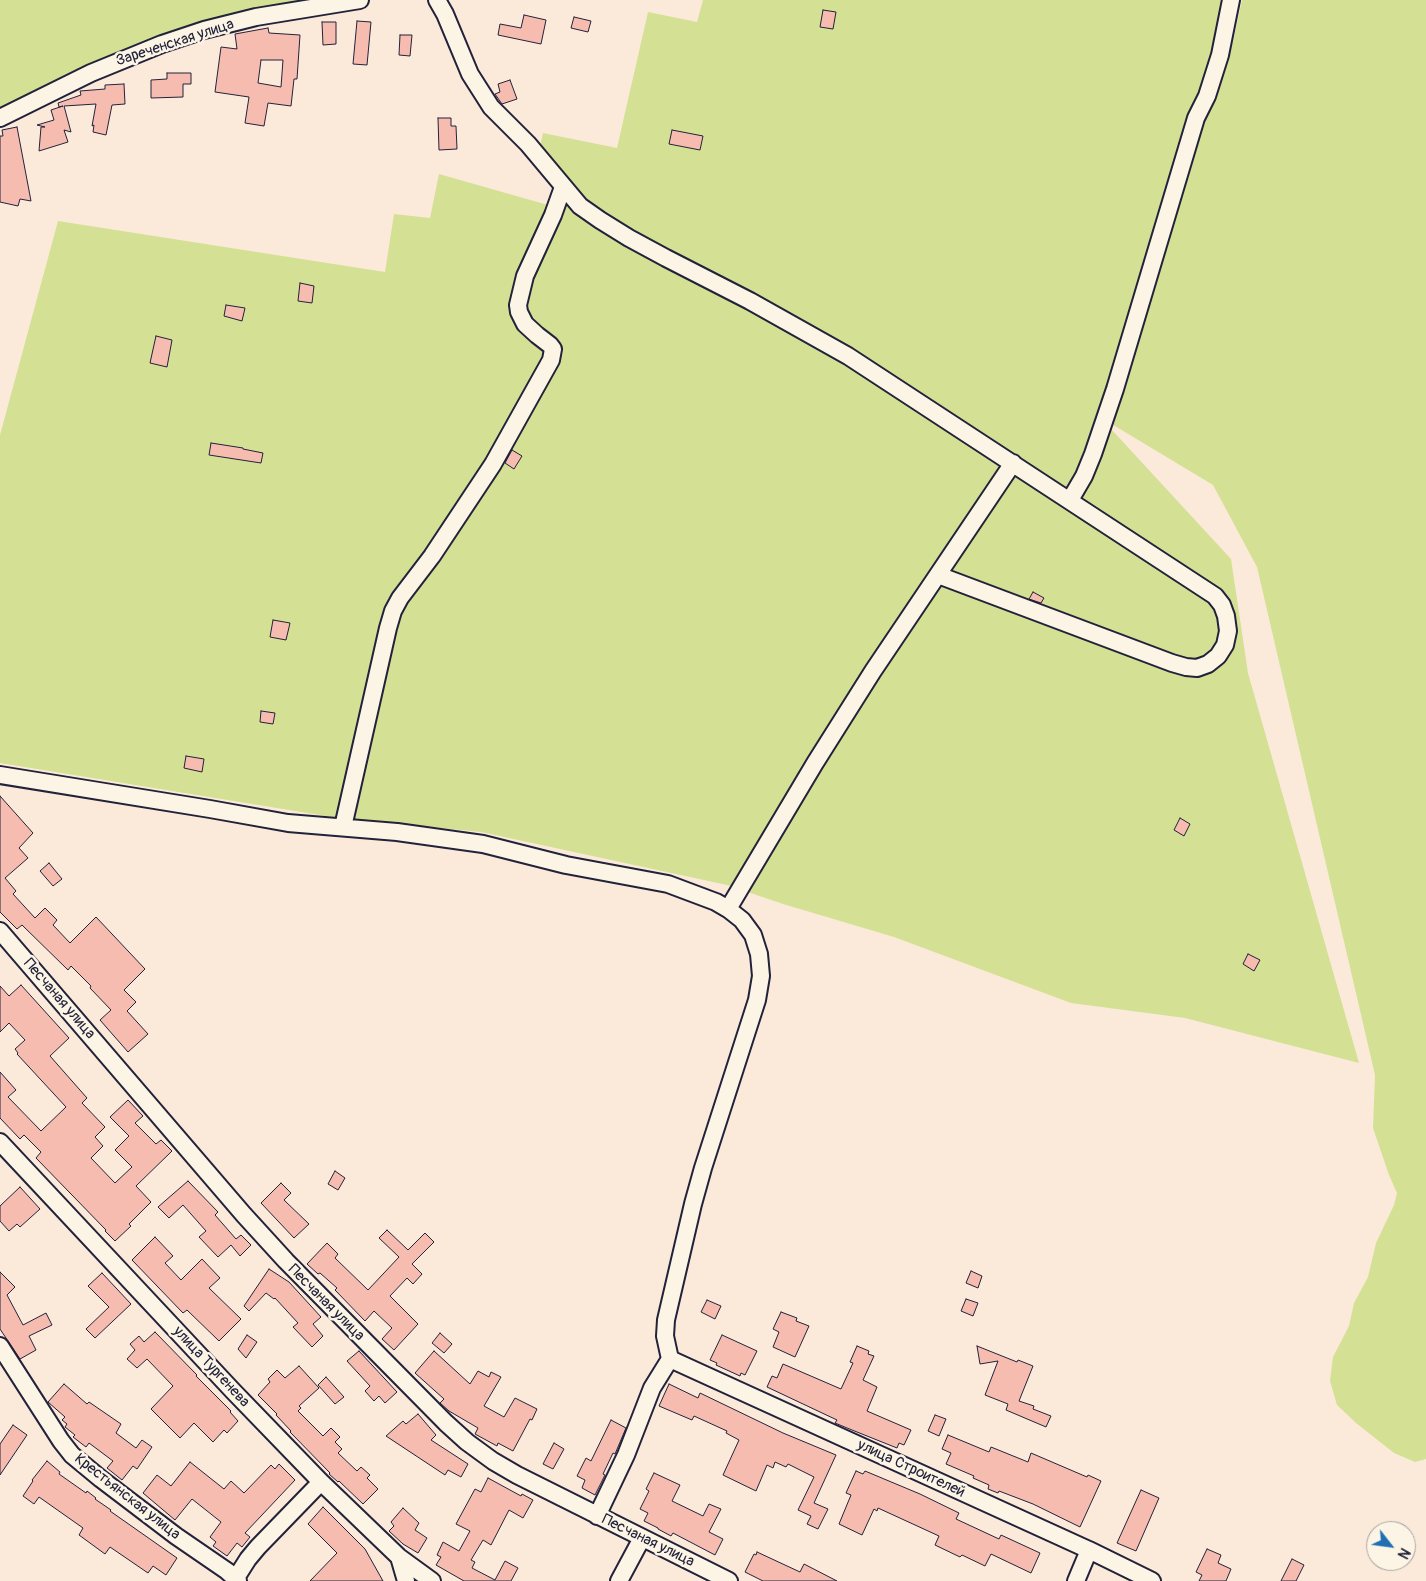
<!DOCTYPE html>
<html>
<head>
<meta charset="utf-8">
<style>
	body { margin:0 }
	#map { position:relative; width:1426px; height:1581px; overflow:hidden; background:#fbeada; font-family:Pangolin,sans-serif }
	canvas { display:block }
	.north { position:absolute; left:1366px; top:1521px; width:50px; height:50px; box-sizing:border-box; background:#fcf5e5; border:1px solid #a5a1a1; border-radius:50%; rotate:120deg; font-size:14px; font-weight:700; line-height:20px; text-align:center; color:#22223b }
	.north::after { content:''; display:block; margin:auto; width:18px; height:22px; background:#1f6fb2; clip-path:polygon(50% 0,100% 100%,50% 72%,0 100%) }
</style>
</head>
<body>
<div id="map">
<canvas width="1426" height="1581"></canvas>
<div class="north">N</div>
</div>
<script>
const ctx = document.querySelector('canvas').getContext('2d');
ctx.lineJoin = 'round';
function fill(path, color) {
  ctx.fillStyle = color;
  ctx.fill(path, 'evenodd');
}
function poly(rows) {
  const path = new Path2D();
  for (const r of rows) {
    path.moveTo(r[0], r[1]);
    for (let i = 2; i < r.length; i += 2) path.lineTo(r[i], r[i + 1]);
  }
  return path;
}
function trace(path, color, width, dash) {
  ctx.strokeStyle = color;
  ctx.lineWidth = width;
  ctx.lineCap = dash ? 'butt' : 'round';
  ctx.setLineDash(dash || []);
  ctx.stroke(path);
}
function write(font, color, halo, rows, align = 'center') {
  ctx.font = font + ' Pangolin,sans-serif';
  ctx.lineWidth = 5;
  ctx.setLineDash([]);
  ctx.textBaseline = 'middle';
  ctx.strokeStyle = halo;
  ctx.fillStyle = color;
  for (const [text, x, y, turn = 0] of rows) {
    ctx.save();
    ctx.translate(x, y);
    ctx.rotate((+turn || 0) * Math.PI / 180);
    ctx.textAlign = isNaN(turn) ? turn : align;
    if (halo) ctx.strokeText(text, 0, 0);
    ctx.fillText(text, 0, 0);
    ctx.restore();
  }
}
const green = poly([
	[0,0,310,0,228,17,146,41,90,64,0,108],
	[703,0,1228,0,1192,139,1213,98,1233,42,1242,0,1426,0,1426,1459,1415,1462,1394,1453,1356,1423,1337,1405,1330,1381,1333,1357,1349,1326,1354,1303,1368,1277,1376,1243,1394,1205,1397,1193,1389,1175,1373,1128,1375,1075,1257,567,1213,485,1100,417,1231,559,1248,673,1359,1063,1185,1018,1071,1003,894,937,783,904,727,885,481,832,332,817,0,763,0,435,58,221,385,272,394,214,430,218,439,174,548,205,554,194,551,181,537,160,543,133,617,148,648,12,697,22]
]);
const building = poly([
	[823,10,836,12,833,29,820,27,823,10],
	[524,15,546,20,541,44,498,35,500,24,521,28,524,15],
	[574,17,591,21,588,32,571,28,574,17],
	[357,21,371,22,367,65,353,64,357,21],
	[322,22,336,22,336,44,323,45,322,22],
	[268,28,269,33,300,35,297,79,294,79,291,106,268,103,264,126,245,123,249,97,215,92,221,47,237,49,235,34,268,28],
	[261,60,283,60,281,87,258,83,261,60],
	[400,35,412,35,410,56,399,55,400,35],
	[167,73,191,73,191,84,183,84,183,97,151,98,151,80,167,79,167,73],
	[510,80,517,99,502,104,495,94,500,92,498,84,510,80],
	[124,84,125,104,112,105,106,135,93,132,94,125,92,126,96,104,64,106,71,132,64,130,68,142,39,151,41,127,45,127,37,125,54,120,51,110,63,106,59,107,58,103,81,95,80,91,105,89,105,85,124,84],
	[438,118,451,118,451,126,456,126,457,149,439,150,438,118],
	[17,127,31,201,20,199,18,206,0,202,0,136,3,136,2,130,17,127],
	[672,130,703,136,700,150,669,144,672,130],
	[300,283,314,286,312,303,298,301,300,283],
	[226,305,245,308,242,321,224,316,226,305],
	[156,336,172,340,167,367,150,363,156,336],
	[211,443,243,448,243,449,263,453,261,463,209,455,211,443],
	[512,450,522,456,514,469,505,463,512,450],
	[1033,592,1044,598,1041,603,1029,599,1033,592],
	[273,620,290,623,286,640,270,637,273,620],
	[261,711,275,713,273,724,260,722,261,711],
	[186,756,204,759,202,772,184,768,186,756],
	[0,796,33,833,19,848,28,858,5,878,16,891,13,894,35,918,45,908,57,920,53,925,70,943,96,917,145,969,124,990,136,1002,127,1011,148,1034,128,1052,100,1020,111,1010,90,988,91,986,71,966,68,970,22,925,17,929,0,912,0,796],
	[1180,818,1190,824,1184,836,1174,830,1180,818],
	[49,863,62,879,53,886,40,871,49,863],
	[1248,954,1260,960,1254,971,1243,964,1248,954],
	[21,985,69,1038,50,1056,87,1098,82,1103,105,1127,95,1137,103,1146,91,1158,115,1183,132,1167,115,1150,129,1136,110,1117,128,1100,143,1116,135,1123,156,1144,161,1140,172,1151,136,1186,151,1202,129,1224,131,1226,115,1241,105,1231,106,1230,36,1158,41,1152,24,1135,20,1139,0,1118,0,1072,16,1090,8,1097,41,1131,66,1107,17,1054,18,1053,15,1049,25,1040,9,1023,0,1032,0,986,9,996,21,985],
	[335,1171,345,1178,338,1190,328,1184,335,1171],
	[188,1181,218,1212,215,1215,236,1239,241,1235,251,1245,240,1256,231,1245,218,1257,199,1237,206,1231,183,1205,169,1218,158,1207,188,1181],
	[281,1183,291,1193,284,1200,309,1224,294,1238,261,1203,281,1183],
	[20,1187,40,1209,20,1227,17,1224,9,1231,0,1221,0,1206,20,1187],
	[387,1230,408,1250,425,1233,434,1242,412,1264,422,1274,413,1284,407,1278,390,1296,418,1324,394,1350,382,1339,392,1328,374,1311,365,1321,335,1290,337,1288,320,1273,318,1274,307,1264,327,1243,338,1254,335,1258,368,1290,399,1257,379,1238,387,1230],
	[155,1237,173,1256,165,1263,181,1280,202,1259,220,1278,209,1288,241,1319,219,1341,187,1310,183,1313,132,1260,155,1237],
	[269,1269,289,1282,321,1317,313,1324,323,1336,312,1347,293,1327,298,1323,275,1298,274,1299,266,1293,249,1311,244,1306,269,1269],
	[971,1271,982,1276,978,1288,966,1283,971,1271],
	[0,1272,15,1287,7,1295,23,1325,46,1313,52,1325,29,1336,36,1350,20,1359,0,1329,0,1272],
	[102,1273,131,1304,95,1338,86,1329,109,1307,88,1286,102,1273],
	[966,1299,978,1303,973,1316,961,1311,966,1299],
	[707,1300,721,1306,715,1319,701,1312,707,1300],
	[781,1312,797,1318,796,1321,809,1326,795,1357,773,1347,779,1332,773,1329,781,1312],
	[155,1332,197,1375,196,1376,231,1411,230,1412,238,1421,227,1433,224,1430,213,1442,194,1423,180,1438,151,1409,173,1386,147,1359,137,1368,127,1359,135,1350,130,1344,139,1336,144,1342,155,1332],
	[440,1333,452,1344,444,1353,432,1343,440,1333],
	[247,1335,257,1342,246,1358,238,1349,247,1335],
	[722,1335,757,1351,745,1375,741,1373,740,1376,716,1365,717,1363,710,1360,722,1335],
	[857,1346,869,1351,868,1354,874,1356,863,1380,877,1387,867,1411,911,1430,904,1445,899,1443,897,1448,852,1430,835,1423,837,1420,767,1387,772,1376,777,1378,783,1364,841,1389,853,1363,850,1362,857,1346],
	[977,1346,1017,1362,1018,1360,1033,1366,1019,1401,1034,1406,1033,1409,1051,1416,1046,1427,1006,1410,1008,1404,985,1395,998,1361,980,1364,977,1346],
	[359,1351,397,1392,385,1403,379,1396,374,1401,365,1391,370,1386,347,1361,359,1351],
	[434,1351,470,1384,478,1371,489,1377,491,1372,501,1377,484,1406,504,1417,515,1398,537,1409,532,1420,530,1419,513,1451,498,1443,497,1446,475,1434,478,1428,449,1411,440,1403,444,1399,415,1373,434,1351],
	[299,1366,319,1388,299,1406,301,1408,298,1411,323,1436,331,1428,340,1437,335,1442,342,1449,338,1453,357,1471,361,1467,370,1475,367,1478,378,1489,363,1504,339,1481,338,1482,329,1474,330,1473,290,1432,291,1431,276,1415,277,1414,258,1395,270,1382,268,1379,277,1370,285,1378,299,1366],
	[326,1377,344,1397,335,1404,318,1385,326,1377],
	[64,1384,87,1404,89,1402,121,1424,116,1433,136,1448,142,1440,152,1447,137,1469,133,1466,122,1480,107,1468,113,1461,89,1443,86,1447,73,1437,75,1435,65,1427,67,1424,62,1420,65,1417,48,1402,64,1384],
	[669,1384,698,1398,700,1393,783,1433,836,1455,814,1503,828,1509,818,1529,807,1524,811,1516,798,1510,814,1477,788,1464,786,1467,775,1462,773,1468,767,1465,756,1491,723,1475,739,1440,726,1433,727,1431,694,1416,692,1420,659,1406,669,1384],
	[418,1414,436,1435,431,1440,468,1464,461,1477,448,1470,445,1475,386,1436,403,1421,406,1424,418,1414],
	[935,1415,946,1419,939,1436,928,1431,935,1415],
	[611,1420,626,1428,615,1454,613,1453,603,1474,605,1475,595,1495,582,1488,585,1480,577,1476,586,1458,591,1461,611,1420],
	[13,1425,27,1435,0,1475,0,1444,13,1425],
	[948,1435,989,1452,991,1447,1028,1462,1031,1453,1087,1477,1088,1475,1101,1481,1080,1527,1033,1504,999,1491,998,1493,988,1489,989,1485,973,1478,974,1476,946,1464,951,1453,942,1449,948,1435],
	[554,1443,564,1449,553,1469,543,1464,554,1443],
	[47,1461,60,1472,59,1474,86,1493,87,1491,96,1498,95,1499,111,1510,110,1511,177,1558,166,1575,153,1566,148,1573,110,1547,105,1554,79,1535,83,1528,39,1497,34,1504,23,1496,33,1481,32,1480,47,1461],
	[190,1462,224,1489,231,1481,244,1493,271,1465,275,1469,279,1464,295,1480,245,1533,250,1537,242,1547,237,1543,227,1556,213,1546,216,1542,210,1537,221,1522,192,1499,175,1520,143,1493,157,1475,171,1486,190,1462],
	[856,1471,863,1474,865,1471,920,1494,959,1513,956,1519,999,1539,1001,1535,1040,1553,1031,1573,991,1554,985,1566,962,1555,960,1557,935,1545,939,1536,878,1508,877,1511,874,1509,862,1535,839,1524,851,1495,846,1493,856,1471],
	[654,1473,680,1485,672,1501,703,1516,709,1504,721,1509,709,1532,723,1539,715,1555,673,1533,671,1536,658,1529,658,1528,644,1521,648,1513,640,1509,649,1491,646,1489,654,1473],
	[488,1478,521,1496,522,1494,533,1500,523,1518,509,1510,491,1545,483,1540,471,1560,475,1562,472,1568,495,1580,505,1561,518,1568,511,1581,464,1581,436,1565,441,1557,437,1555,443,1542,459,1551,470,1531,456,1524,475,1489,481,1492,488,1478],
	[1141,1490,1159,1498,1136,1551,1117,1543,1141,1490],
	[323,1507,365,1549,383,1581,310,1581,337,1553,308,1524,323,1507],
	[403,1508,419,1523,415,1530,427,1538,418,1553,403,1544,389,1531,394,1526,391,1522,403,1508],
	[1207,1549,1221,1555,1218,1563,1231,1569,1226,1581,1199,1581,1202,1575,1196,1572,1207,1549],
	[757,1552,800,1572,804,1564,837,1581,763,1581,745,1572,754,1554,756,1555,757,1552],
	[1292,1559,1304,1565,1296,1581,1281,1581,1292,1559]
]);
const street = poly([
	[437,0,445,14,470,74,491,107,528,144,580,206,600,220,629,238,666,258,750,301,848,356,1215,596,1222,605,1226,616,1228,631,1225,645,1218,656,1208,664,1197,668,1186,667,1172,663,938,575],
	[0,118,91,73,162,44,204,30,256,17,360,0],
	[1070,500,1084,476,1093,454,1115,389,1196,118,1207,96,1220,55,1231,0],
	[0,775,210,809,288,823,397,832,483,844,566,865,668,884,716,902,728,909,742,920,753,935,759,954,761,976,757,1000,703,1168,693,1204,666,1320,665,1336,670,1359,652,1388,626,1455,597,1516],
	[343,827,388,628,393,611,400,598,432,556,493,464,551,360,553,349,550,345,537,335,525,324,519,312,518,305,525,276,553,215,563,187],
	[728,909,815,763,873,671,1013,463],
	[0,931,244,1215,286,1261,446,1423,467,1442,493,1461,517,1475,729,1581],
	[0,1142,233,1391,321,1482,399,1557,432,1581],
	[0,1346,61,1441,72,1455,101,1479,176,1536,227,1571,238,1581],
	[670,1359,1089,1550,1152,1581],
	[399,1557,406,1581],
	[234,1581,248,1559,258,1547,321,1482],
	[619,1581,642,1538],
	[1076,1581,1089,1550]
]);
const streetNames = [
	["Зареченская улица",175,43,-18],
	["Песчаная улица",59,999,49],
	["Песчаная улица",326,1303,45],
	["улица Тургенева",211,1367,47],
	["улица Строителей",911,1469,25],
	["Крестьянская улица",127,1497,38],
	["Песчаная улица",648,1541,26]
];
fill(green, '#d4e194');
fill(building, '#f6bcb0');
trace(building, '#22223b', 1);
trace(street, '#22223b', 20);
trace(street, '#fcf5e5', 16);
write('15px', '#22223b', '#fcf5e5', streetNames);
</script>
</body>
</html>
